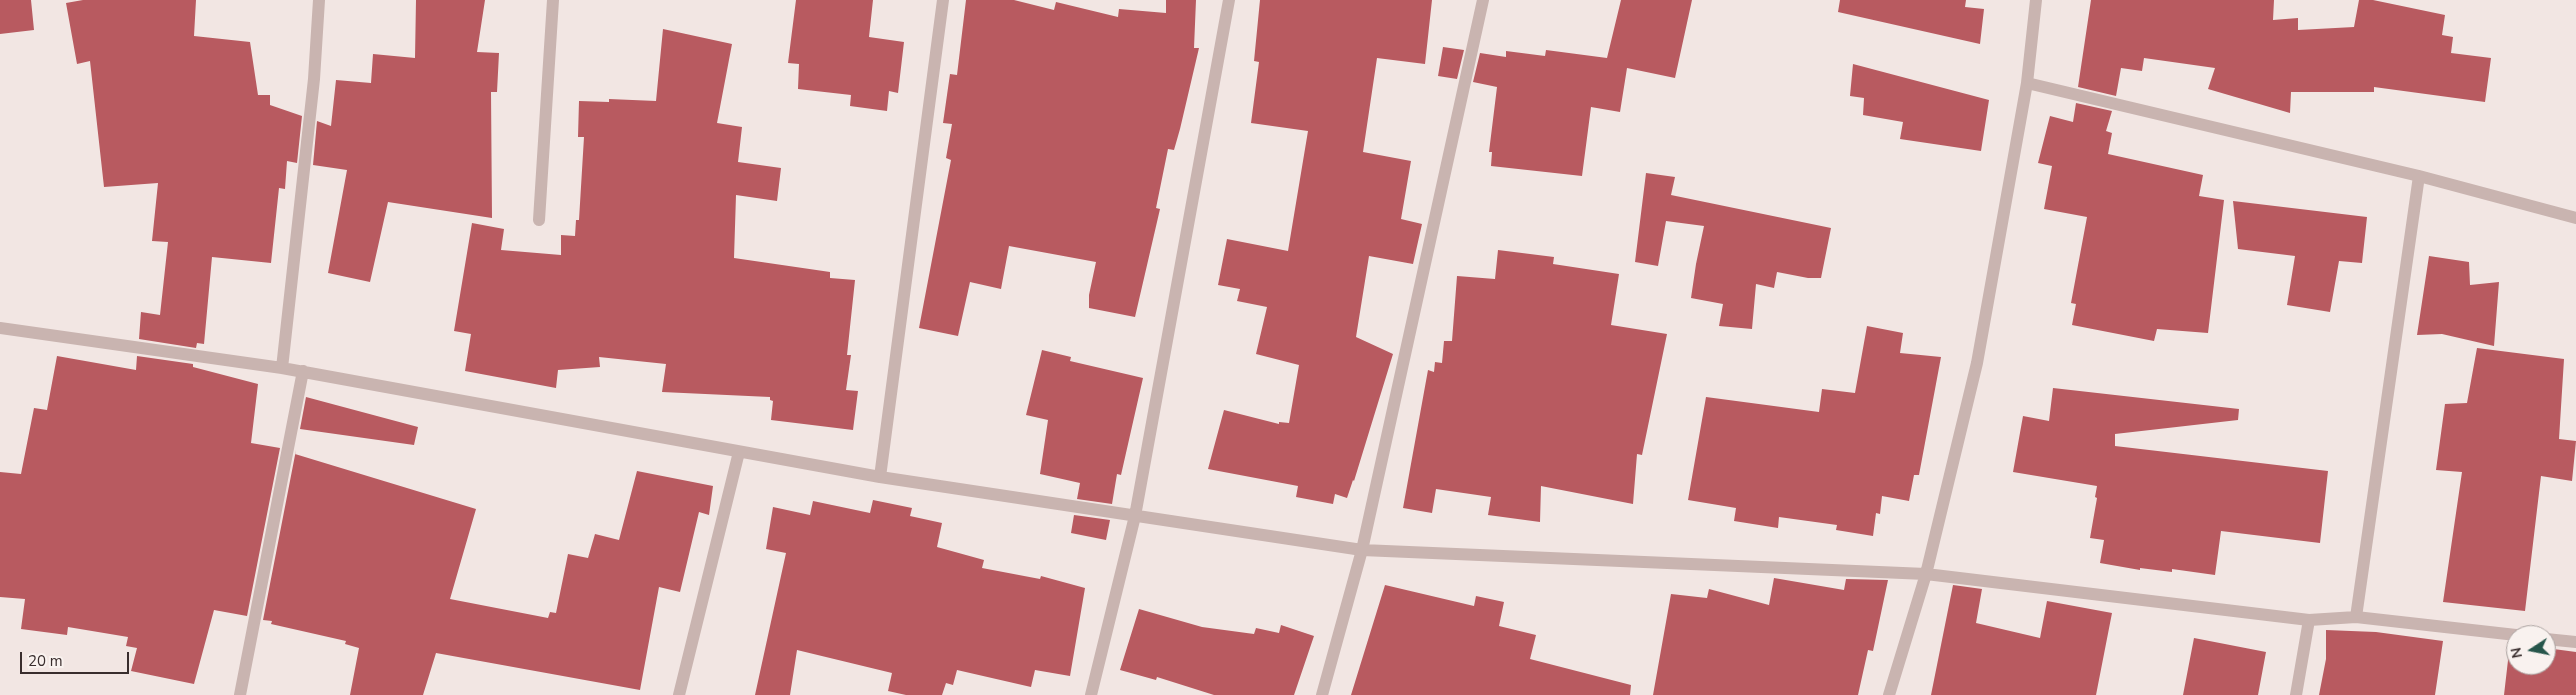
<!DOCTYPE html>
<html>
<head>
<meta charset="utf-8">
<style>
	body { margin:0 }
	#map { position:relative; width:2576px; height:695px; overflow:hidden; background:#f2e6e3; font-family:"Nunito Sans",sans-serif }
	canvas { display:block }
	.north { position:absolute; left:2506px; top:625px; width:50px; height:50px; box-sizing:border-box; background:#f9f2ef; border:1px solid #aca3a1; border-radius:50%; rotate:259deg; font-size:14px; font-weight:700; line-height:20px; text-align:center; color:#392d2d }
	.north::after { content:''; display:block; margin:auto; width:18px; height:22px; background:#27564b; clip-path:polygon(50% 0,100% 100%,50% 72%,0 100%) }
	.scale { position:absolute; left:20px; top:652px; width:109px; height:22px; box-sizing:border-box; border:2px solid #392d2d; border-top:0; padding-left:6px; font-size:15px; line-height:18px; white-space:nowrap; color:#392d2d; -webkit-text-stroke:4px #f9f2ef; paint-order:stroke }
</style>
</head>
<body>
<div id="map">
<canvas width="2576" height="695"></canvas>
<div class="north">N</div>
<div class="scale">20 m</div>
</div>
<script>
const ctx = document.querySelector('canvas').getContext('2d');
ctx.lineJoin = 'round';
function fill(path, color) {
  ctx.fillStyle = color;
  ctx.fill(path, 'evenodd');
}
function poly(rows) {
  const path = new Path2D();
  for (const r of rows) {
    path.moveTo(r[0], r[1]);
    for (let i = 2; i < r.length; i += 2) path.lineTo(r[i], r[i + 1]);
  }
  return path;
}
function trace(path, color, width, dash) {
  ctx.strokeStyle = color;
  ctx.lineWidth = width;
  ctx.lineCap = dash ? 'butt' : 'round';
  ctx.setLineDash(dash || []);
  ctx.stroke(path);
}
const building = poly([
	[0,0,31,0,34,30,0,34],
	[83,0,196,0,194,36,250,42,258,95,270,95,270,105,302,116,297,163,287,161,285,189,279,188,271,263,212,257,204,344,197,343,196,348,139,339,141,312,160,315,168,242,152,241,158,183,104,187,90,61,77,64,66,3],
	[416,0,485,0,477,52,499,53,497,92,491,92,492,218,388,202,370,282,328,273,347,170,313,165,317,121,331,126,336,80,371,83,373,54,415,58],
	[796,0,873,0,869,37,904,42,898,93,889,91,887,111,850,106,851,95,798,89,799,64,788,63],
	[966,0,1014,0,1054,10,1056,2,1118,17,1119,9,1166,13,1166,0,1196,0,1194,48,1199,48,1180,129,1174,150,1168,149,1156,208,1160,209,1135,317,1089,308,1089,295,1096,262,1009,246,1001,289,970,282,958,336,919,328,951,160,946,158,952,124,943,123,950,74,957,75],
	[1260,0,1432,0,1425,64,1377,58,1363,152,1411,161,1401,219,1422,224,1413,264,1369,256,1356,337,1393,354,1354,481,1353,480,1347,498,1335,494,1333,504,1296,497,1298,486,1208,469,1224,410,1279,424,1279,422,1289,423,1299,365,1256,354,1267,307,1237,301,1240,289,1218,285,1227,239,1288,251,1308,131,1251,123,1259,62,1254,61],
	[1621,0,1692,0,1675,78,1627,68,1620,112,1591,107,1582,176,1491,166,1492,152,1489,152,1497,87,1473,82,1480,53,1506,57,1506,51,1545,56,1546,50,1607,58],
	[1840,0,1966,0,1965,7,1984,9,1980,44,1838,12],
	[2091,0,2274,0,2273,20,2298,18,2298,30,2354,27,2359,0,2373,0,2445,15,2442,35,2453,37,2451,53,2491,58,2485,102,2374,87,2374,92,2291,92,2290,113,2208,89,2215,68,2144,58,2142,71,2121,68,2116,96,2078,87],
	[663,29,732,44,717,123,742,127,738,162,781,168,777,201,736,195,734,258,830,272,830,278,855,280,847,355,851,355,846,390,858,391,853,430,771,420,773,401,770,400,770,397,662,392,666,364,599,357,600,367,558,370,556,388,465,371,471,334,454,331,472,223,504,229,501,250,561,255,561,235,575,236,576,220,579,220,584,137,578,137,579,101,609,102,609,99,656,101],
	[1443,47,1464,50,1457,79,1438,76],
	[1853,64,1989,100,1981,151,1900,139,1903,122,1863,115,1864,98,1850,96],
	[2076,103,2112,111,2106,131,2112,133,2108,154,2203,175,2199,196,2224,200,2208,333,2157,329,2154,341,2072,325,2076,304,2071,303,2087,217,2044,209,2052,166,2038,163,2050,116,2073,122],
	[1646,173,1675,177,1671,195,1831,228,1821,278,1808,278,1777,272,1774,288,1756,284,1752,329,1719,326,1723,304,1691,298,1696,264,1704,226,1666,221,1658,266,1635,262],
	[2233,201,2367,217,2362,263,2339,261,2330,312,2287,305,2295,256,2238,249],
	[1498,250,1554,257,1553,264,1619,274,1611,325,1667,334,1642,455,1637,454,1633,504,1541,486,1540,522,1488,515,1491,497,1436,489,1432,513,1403,508,1428,370,1434,372,1435,362,1442,363,1444,341,1452,341,1457,276,1495,279],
	[2429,256,2469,262,2470,285,2499,282,2494,346,2442,334,2417,335],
	[1867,326,1903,333,1900,353,1941,357,1919,475,1914,475,1909,501,1882,496,1880,514,1876,513,1873,536,1836,530,1837,525,1779,517,1778,528,1734,521,1736,508,1688,500,1706,397,1819,412,1822,389,1855,393],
	[2477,348,2564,359,2559,439,2576,441,2572,481,2541,476,2525,611,2443,602,2462,472,2436,470,2445,404,2467,403],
	[1042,350,1071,357,1070,361,1143,378,1121,475,1117,474,1112,504,1077,499,1080,483,1040,474,1048,420,1026,415],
	[57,356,136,370,137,356,193,364,193,367,258,384,251,443,280,448,247,616,214,610,194,684,131,671,137,648,126,646,128,637,68,627,67,635,21,629,25,599,0,597,0,472,21,474,34,408,47,410],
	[2053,388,2239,409,2238,420,2115,434,2115,446,2328,471,2320,543,2221,531,2215,575,2172,569,2172,572,2140,568,2140,570,2100,563,2104,540,2090,538,2097,498,2095,497,2097,486,2013,472,2023,416,2049,421],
	[306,397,418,427,414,445,300,429],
	[296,450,295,454,476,509,450,599,548,618,550,612,556,613,568,554,588,558,595,534,619,540,637,471,713,486,709,515,699,512,680,592,659,587,640,690,436,653,423,695,350,695,359,648,345,644,346,641,271,624,272,621,263,620],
	[873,500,912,508,910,516,942,523,937,547,984,560,982,568,1040,579,1041,576,1085,588,1070,676,1035,670,1031,687,957,670,953,685,946,683,942,695,906,695,888,691,892,673,797,650,790,695,755,695,786,553,766,549,773,507,810,515,813,501,870,513],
	[1074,515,1110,520,1106,540,1071,533],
	[1774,578,1844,590,1846,579,1888,580,1873,651,1868,650,1858,695,1653,695,1671,594,1707,598,1709,589,1769,605],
	[1385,585,1474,606,1476,596,1504,602,1499,626,1536,635,1530,659,1631,685,1630,695,1351,695],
	[1953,585,1982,589,1976,623,2040,638,2047,601,2112,613,2096,695,1931,695],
	[1139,609,1202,627,1254,634,1256,628,1279,633,1281,625,1314,636,1294,695,1214,695,1157,677,1156,680,1120,670],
	[2326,630,2376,632,2443,641,2435,695,2319,695,2326,659],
	[2194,638,2266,652,2258,695,2183,695],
	[2510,643,2516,644,2516,665,2546,665,2546,648,2576,652,2576,695,2504,695]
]);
const minor = poly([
	[2027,83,2419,176,2576,218],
	[539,220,553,0],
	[0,328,282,368,880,477,1362,550,1926,574,2309,620,2356,617,2516,635],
	[282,368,314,79,319,0],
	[880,477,943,0],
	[2356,617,2419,176],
	[2546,639,2576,642],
	[240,695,303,371],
	[679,695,739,452],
	[1091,695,1135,516,1229,0],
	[1322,695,1362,550,1483,0],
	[1889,695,1926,574,1977,363,2027,83,2036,0],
	[2296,695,2309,620]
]);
fill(building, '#b85a60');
trace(minor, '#c9b4b0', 12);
</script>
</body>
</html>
